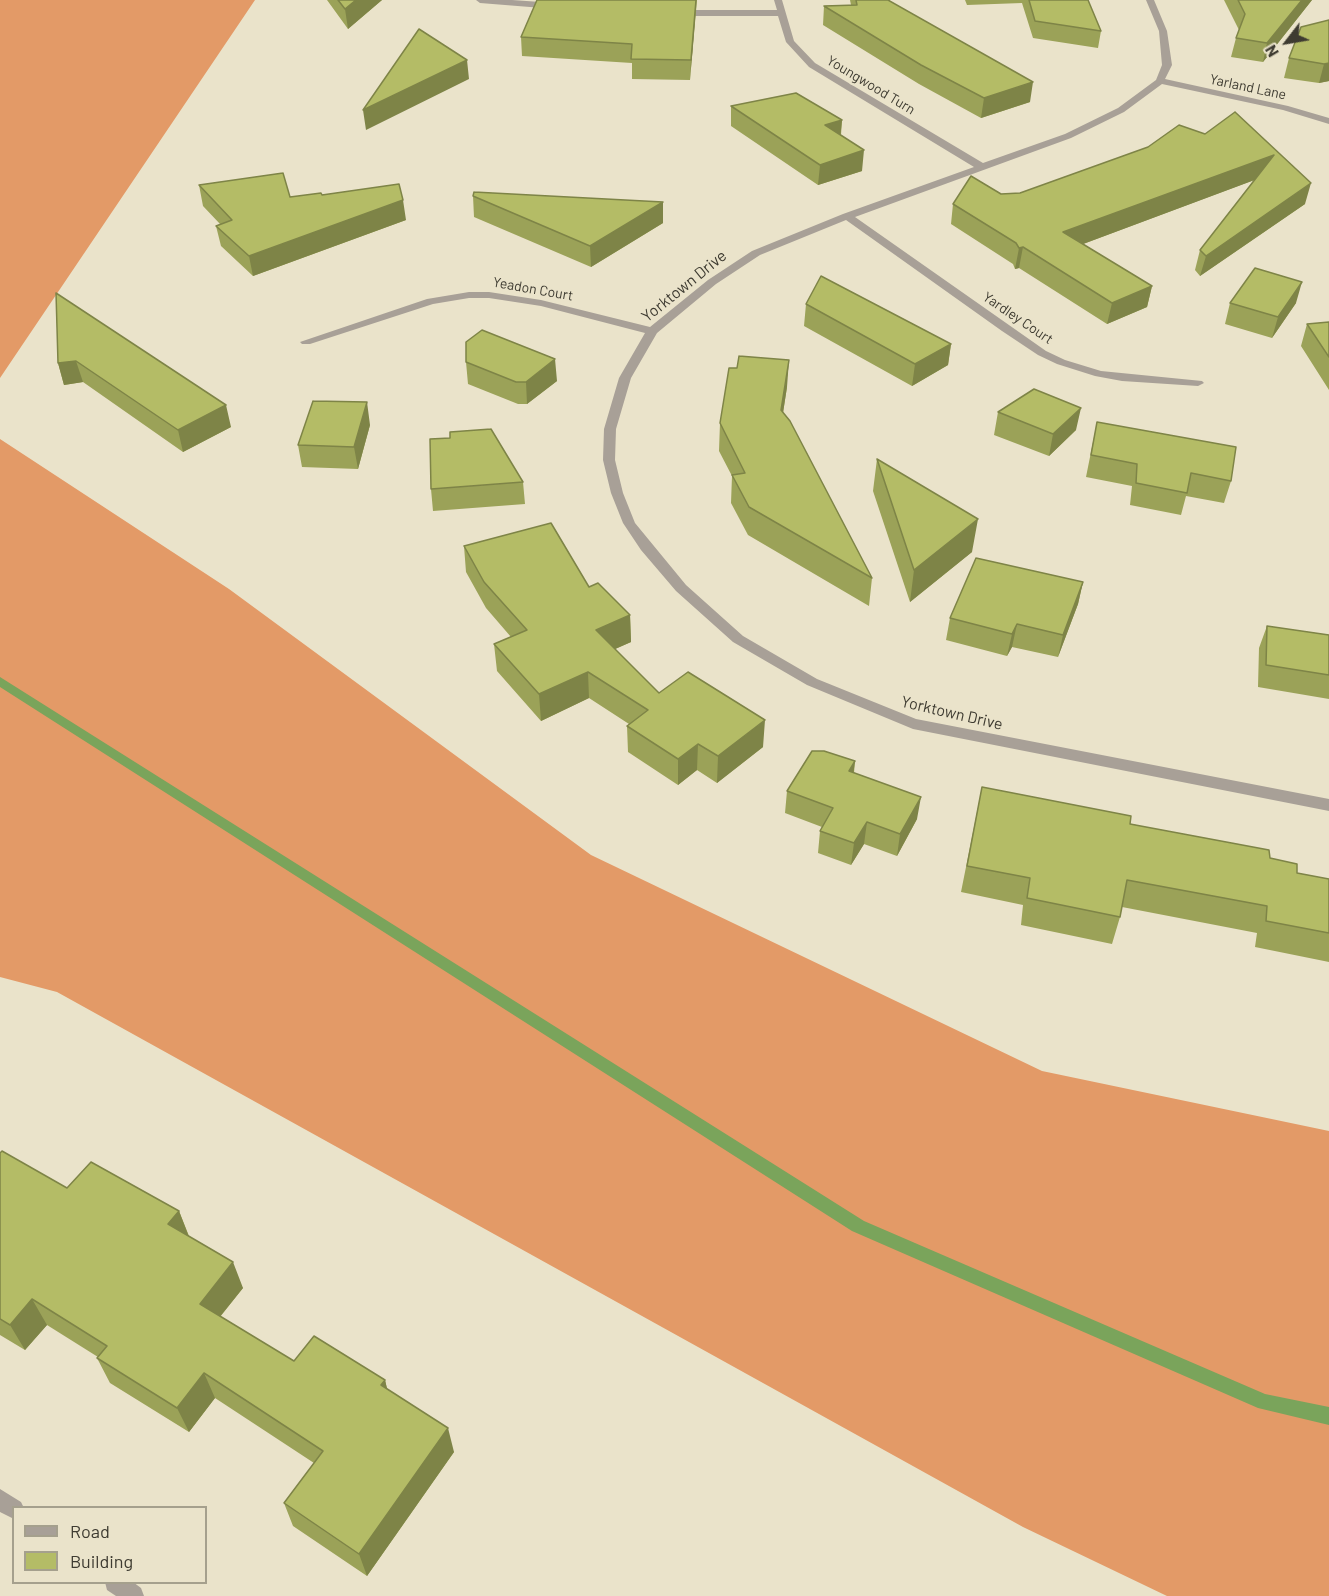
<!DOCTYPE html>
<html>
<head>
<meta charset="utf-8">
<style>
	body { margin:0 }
	#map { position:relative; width:1329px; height:1596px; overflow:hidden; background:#eae3ca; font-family:Barlow,sans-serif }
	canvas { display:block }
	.legend { position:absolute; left:12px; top:1506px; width:195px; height:78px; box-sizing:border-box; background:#eae3ca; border:2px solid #a5a08d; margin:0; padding:8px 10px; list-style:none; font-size:18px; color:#3e3b31 }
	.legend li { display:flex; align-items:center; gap:12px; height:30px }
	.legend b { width:30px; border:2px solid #a5a08d }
	.north { position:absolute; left:1257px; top:12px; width:60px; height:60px; -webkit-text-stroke:4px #eae3ca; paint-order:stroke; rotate:239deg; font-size:16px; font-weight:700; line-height:24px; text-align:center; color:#3e3b31 }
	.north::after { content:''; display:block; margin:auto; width:21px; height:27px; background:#3e3b31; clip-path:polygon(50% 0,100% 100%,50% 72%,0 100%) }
</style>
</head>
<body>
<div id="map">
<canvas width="1329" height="1596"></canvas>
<ul class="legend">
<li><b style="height:8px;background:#a8a097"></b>Road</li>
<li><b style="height:16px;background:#b4bc66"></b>Building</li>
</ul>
<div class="north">N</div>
</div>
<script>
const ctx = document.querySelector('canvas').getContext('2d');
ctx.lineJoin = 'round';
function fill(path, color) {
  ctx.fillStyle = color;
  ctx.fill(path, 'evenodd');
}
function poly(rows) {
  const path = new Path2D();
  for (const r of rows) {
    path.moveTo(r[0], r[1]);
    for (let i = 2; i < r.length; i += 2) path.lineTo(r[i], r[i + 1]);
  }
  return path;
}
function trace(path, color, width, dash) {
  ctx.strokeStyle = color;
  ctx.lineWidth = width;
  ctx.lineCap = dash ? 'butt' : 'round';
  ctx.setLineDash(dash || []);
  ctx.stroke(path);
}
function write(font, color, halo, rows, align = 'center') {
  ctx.font = font + ' Barlow,sans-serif';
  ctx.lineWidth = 5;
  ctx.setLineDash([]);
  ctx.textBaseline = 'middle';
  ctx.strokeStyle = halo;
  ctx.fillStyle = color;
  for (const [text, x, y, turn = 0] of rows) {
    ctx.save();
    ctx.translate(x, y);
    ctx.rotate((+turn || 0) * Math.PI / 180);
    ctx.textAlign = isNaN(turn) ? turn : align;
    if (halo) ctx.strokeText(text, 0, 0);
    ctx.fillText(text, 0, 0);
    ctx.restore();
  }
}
const forest = poly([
	[0,0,255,0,0,378],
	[0,439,229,589,591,855,1042,1071,1329,1131,1329,1596,1167,1596,1023,1527,57,992,0,977]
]);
const stream = poly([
	[0,677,864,1221,1265,1394,1329,1407,1329,1425,1258,1408,852,1231,0,687,0,677]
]);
const minor = poly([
	[476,0,512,0,555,3,559,6,555,9,480,3,476,0],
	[774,0,782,0,794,41,815,63,983,163,1065,134,1118,108,1156,80,1162,65,1159,31,1146,0,1154,0,1167,31,1172,65,1165,79,1288,106,1329,118,1329,124,1283,110,1162,84,1124,112,1071,138,855,217,1046,351,1065,360,1101,371,1202,381,1204,383,1198,386,1122,381,1095,376,1057,364,1038,355,1002,331,846,220,760,255,716,284,657,333,631,378,616,429,615,460,623,493,635,523,686,585,743,636,817,679,916,719,1329,799,1329,811,913,729,807,685,733,642,676,591,641,550,623,523,611,493,603,460,604,429,619,378,645,333,541,306,489,298,469,298,433,304,310,344,302,344,300,342,427,299,469,292,489,292,541,300,650,327,708,280,752,251,843,214,974,167,809,67,786,42,778,16,675,16,671,13,675,10,777,10,774,0],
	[0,1489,21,1502,24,1508,14,1508,14,1519,0,1512,0,1489],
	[105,1582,133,1582,141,1588,144,1596,116,1596,107,1590,105,1582]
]);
const wall = poly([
	[327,0,382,0,348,29],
	[537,0,697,0,690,80,632,79,632,63,522,56,521,37],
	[850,0,890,0,890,1,1030,102,981,118,919,84,823,25,824,6,851,5],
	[965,0,1088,0,1101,31,1098,48,1033,38,1022,3,967,5],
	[1224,0,1312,0,1263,62,1231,57,1236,38,1239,30],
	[1329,20,1329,81,1319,83,1284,78,1289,58],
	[731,106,842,120,841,135,862,171,818,185,731,126],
	[1205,134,1305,204,1200,276,1195,270,1200,250,1254,180,1083,244,1152,286,1147,307,1107,324,1019,268,1015,269,1013,264,951,224,953,204,1001,194,1020,193],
	[199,185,290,197,322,195,406,220,253,276,221,246,216,226,220,224,203,206],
	[473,196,663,223,591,267,474,217],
	[56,293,231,427,183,452,83,382,64,385,58,363],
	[1230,303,1296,303,1272,338,1225,324],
	[806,304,951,344,948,365,912,386,804,326],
	[1329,322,1329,390,1301,346,1307,324],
	[466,362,557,381,527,404,518,404,468,384],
	[787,387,783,413,872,578,869,606,748,535,731,503,732,476,719,451,720,423],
	[998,412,1076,430,1049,456,994,435],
	[1097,422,1231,481,1224,503,1186,496,1181,515,1130,505,1132,486,1086,477],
	[370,425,358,469,302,467,298,445],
	[877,459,972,552,910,602,873,491],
	[523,482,525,504,433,511,431,489],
	[464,546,589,587,630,615,631,642,615,649,659,693,763,747,717,783,697,770,678,785,628,752,627,726,629,724,589,698,541,721,497,671,494,644,511,637,486,608,466,572],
	[1083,582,1078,604,1058,657,1012,647,1007,656,946,640,950,618],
	[1267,626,1329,635,1329,699,1258,687,1259,648],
	[855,761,854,773,917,819,897,856,864,844,851,865,818,853,820,831,822,827,785,813,787,791],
	[982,787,1270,858,1297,873,1329,879,1329,962,1255,947,1257,933,1122,907,1120,917,1112,944,1021,925,1023,905,961,892],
	[0,1153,67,1188,179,1211,189,1236,243,1288,220,1317,294,1361,385,1380,387,1389,454,1452,367,1576,293,1526,284,1503,314,1463,215,1398,189,1432,110,1383,97,1358,98,1357,47,1325,25,1350,0,1335]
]);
const shadedWall = poly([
	[356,0,382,0,348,29,345,9],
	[696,0,695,18,690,80,691,60],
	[1302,0,1312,0,1263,62,1267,43],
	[467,60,469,79,366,130,363,110],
	[1329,63,1329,81,1319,83,1324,64],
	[1033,82,1030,102,981,118,984,98],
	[842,120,840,140,825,125],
	[864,150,862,171,818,185,820,165],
	[1274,155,1268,175,1059,253,1063,232],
	[1311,183,1305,204,1200,276,1206,256],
	[403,200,406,220,253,276,249,256],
	[663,202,663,223,591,267,590,246],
	[1023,247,1019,268,1015,269,1019,248],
	[1302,282,1296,303,1272,338,1278,317],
	[1152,286,1147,307,1107,324,1112,303],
	[951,344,948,365,912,386,915,364],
	[555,359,557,381,527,404,526,382],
	[789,360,787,387,779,438,781,410],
	[76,361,83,382,64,385,58,363],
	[367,402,370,425,358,469,354,447],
	[226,405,231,427,183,452,178,430],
	[1081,408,1076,430,1049,456,1053,434],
	[978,519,972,552,910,602,914,570],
	[1083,582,1078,604,1058,657,1063,635],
	[630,615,631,642,597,657,596,630],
	[1017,624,1012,647,1007,656,1012,634],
	[588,672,589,698,541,721,539,694],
	[765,720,763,747,717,783,718,756],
	[698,744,697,770,678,785,678,759],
	[855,761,852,784,849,771],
	[921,797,917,819,897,856,900,834],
	[867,822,864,844,851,865,854,843],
	[179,1211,189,1237,168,1224],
	[233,1262,243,1288,210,1329,200,1304],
	[32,1299,47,1325,25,1350,10,1325],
	[204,1373,215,1398,189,1432,177,1408],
	[385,1380,391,1405,381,1385],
	[448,1428,454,1452,367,1576,359,1554]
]);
const building = poly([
	[338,0,356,0,345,9,338,0],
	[537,0,696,0,691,60,631,59,632,44,521,37,537,0],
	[856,0,888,0,1033,82,984,98,921,65,824,6,857,5,856,0],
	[1029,0,1088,0,1101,31,1035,21,1029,0],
	[1238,0,1302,0,1267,43,1236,38,1245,14,1238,0],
	[1329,20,1329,63,1324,64,1289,58,1301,27,1329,20],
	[419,29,467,60,363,110,419,29],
	[796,93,842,120,825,125,864,150,820,165,731,106,796,93],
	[1235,112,1311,183,1206,256,1200,250,1274,155,1063,232,1152,286,1112,303,1023,247,1019,248,1016,243,953,204,971,176,1001,194,1020,193,1148,147,1179,125,1205,134,1235,112],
	[283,173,290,197,321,193,322,195,399,184,403,200,249,256,216,226,232,220,199,185,283,173],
	[474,192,663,202,590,246,473,196,474,192],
	[1255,268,1302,282,1278,317,1230,303,1255,268],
	[821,276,951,344,915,364,806,304,821,276],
	[56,293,226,405,178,430,76,361,58,363,56,293],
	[1329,322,1329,357,1307,324,1329,322],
	[482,330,555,359,526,382,516,382,466,362,466,342,482,330],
	[739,356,789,360,781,410,790,421,872,578,749,507,732,475,745,473,720,423,729,368,737,368,739,356],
	[1034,389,1081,408,1053,434,998,412,1034,389],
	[313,401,367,402,354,447,298,445,313,401],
	[1097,422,1236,447,1231,481,1191,473,1187,493,1136,483,1137,464,1091,455,1097,422],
	[491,429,523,482,431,489,430,439,450,438,450,432,491,429],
	[877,459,978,519,914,570,877,459],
	[551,523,589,587,598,583,630,615,596,630,659,693,688,672,765,720,718,756,698,744,678,759,627,726,648,710,588,672,539,694,494,644,527,630,484,582,464,546,551,523],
	[976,558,1083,582,1063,635,1017,624,1012,634,950,618,976,558],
	[1267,626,1329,635,1329,675,1266,665,1267,626],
	[812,751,824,751,855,761,849,771,921,797,900,834,867,822,854,843,820,831,833,808,787,791,812,751],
	[982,787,1131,816,1130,824,1269,850,1270,858,1297,864,1297,873,1329,879,1329,933,1266,921,1267,906,1127,880,1120,917,1027,898,1030,878,967,866,982,787],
	[2,1151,67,1188,91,1162,179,1211,168,1224,233,1262,200,1304,294,1361,314,1336,385,1380,381,1385,448,1428,359,1554,284,1503,323,1451,204,1373,177,1408,97,1358,107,1346,32,1299,10,1325,0,1319,0,1153,2,1151]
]);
const farStreetnames = [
	["Youngwood Turn",871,85,31],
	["Yarland Lane",1248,87,12],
	["Yeadon Court",533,289,10],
	["Yardley Court",1018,318,34]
];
const streetNames = [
	["Yorktown Drive",684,286,-39],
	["Yorktown Drive",952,713,13]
];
fill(forest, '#e39a67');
fill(stream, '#7aa45b');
fill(minor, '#a8a097');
fill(wall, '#9ba258');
fill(shadedWall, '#7e8447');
fill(building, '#b4bc66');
trace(building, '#7e8447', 1.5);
write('14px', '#3e3b31', '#eae3ca', farStreetnames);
write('16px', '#3e3b31', '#eae3ca', streetNames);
</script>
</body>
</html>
